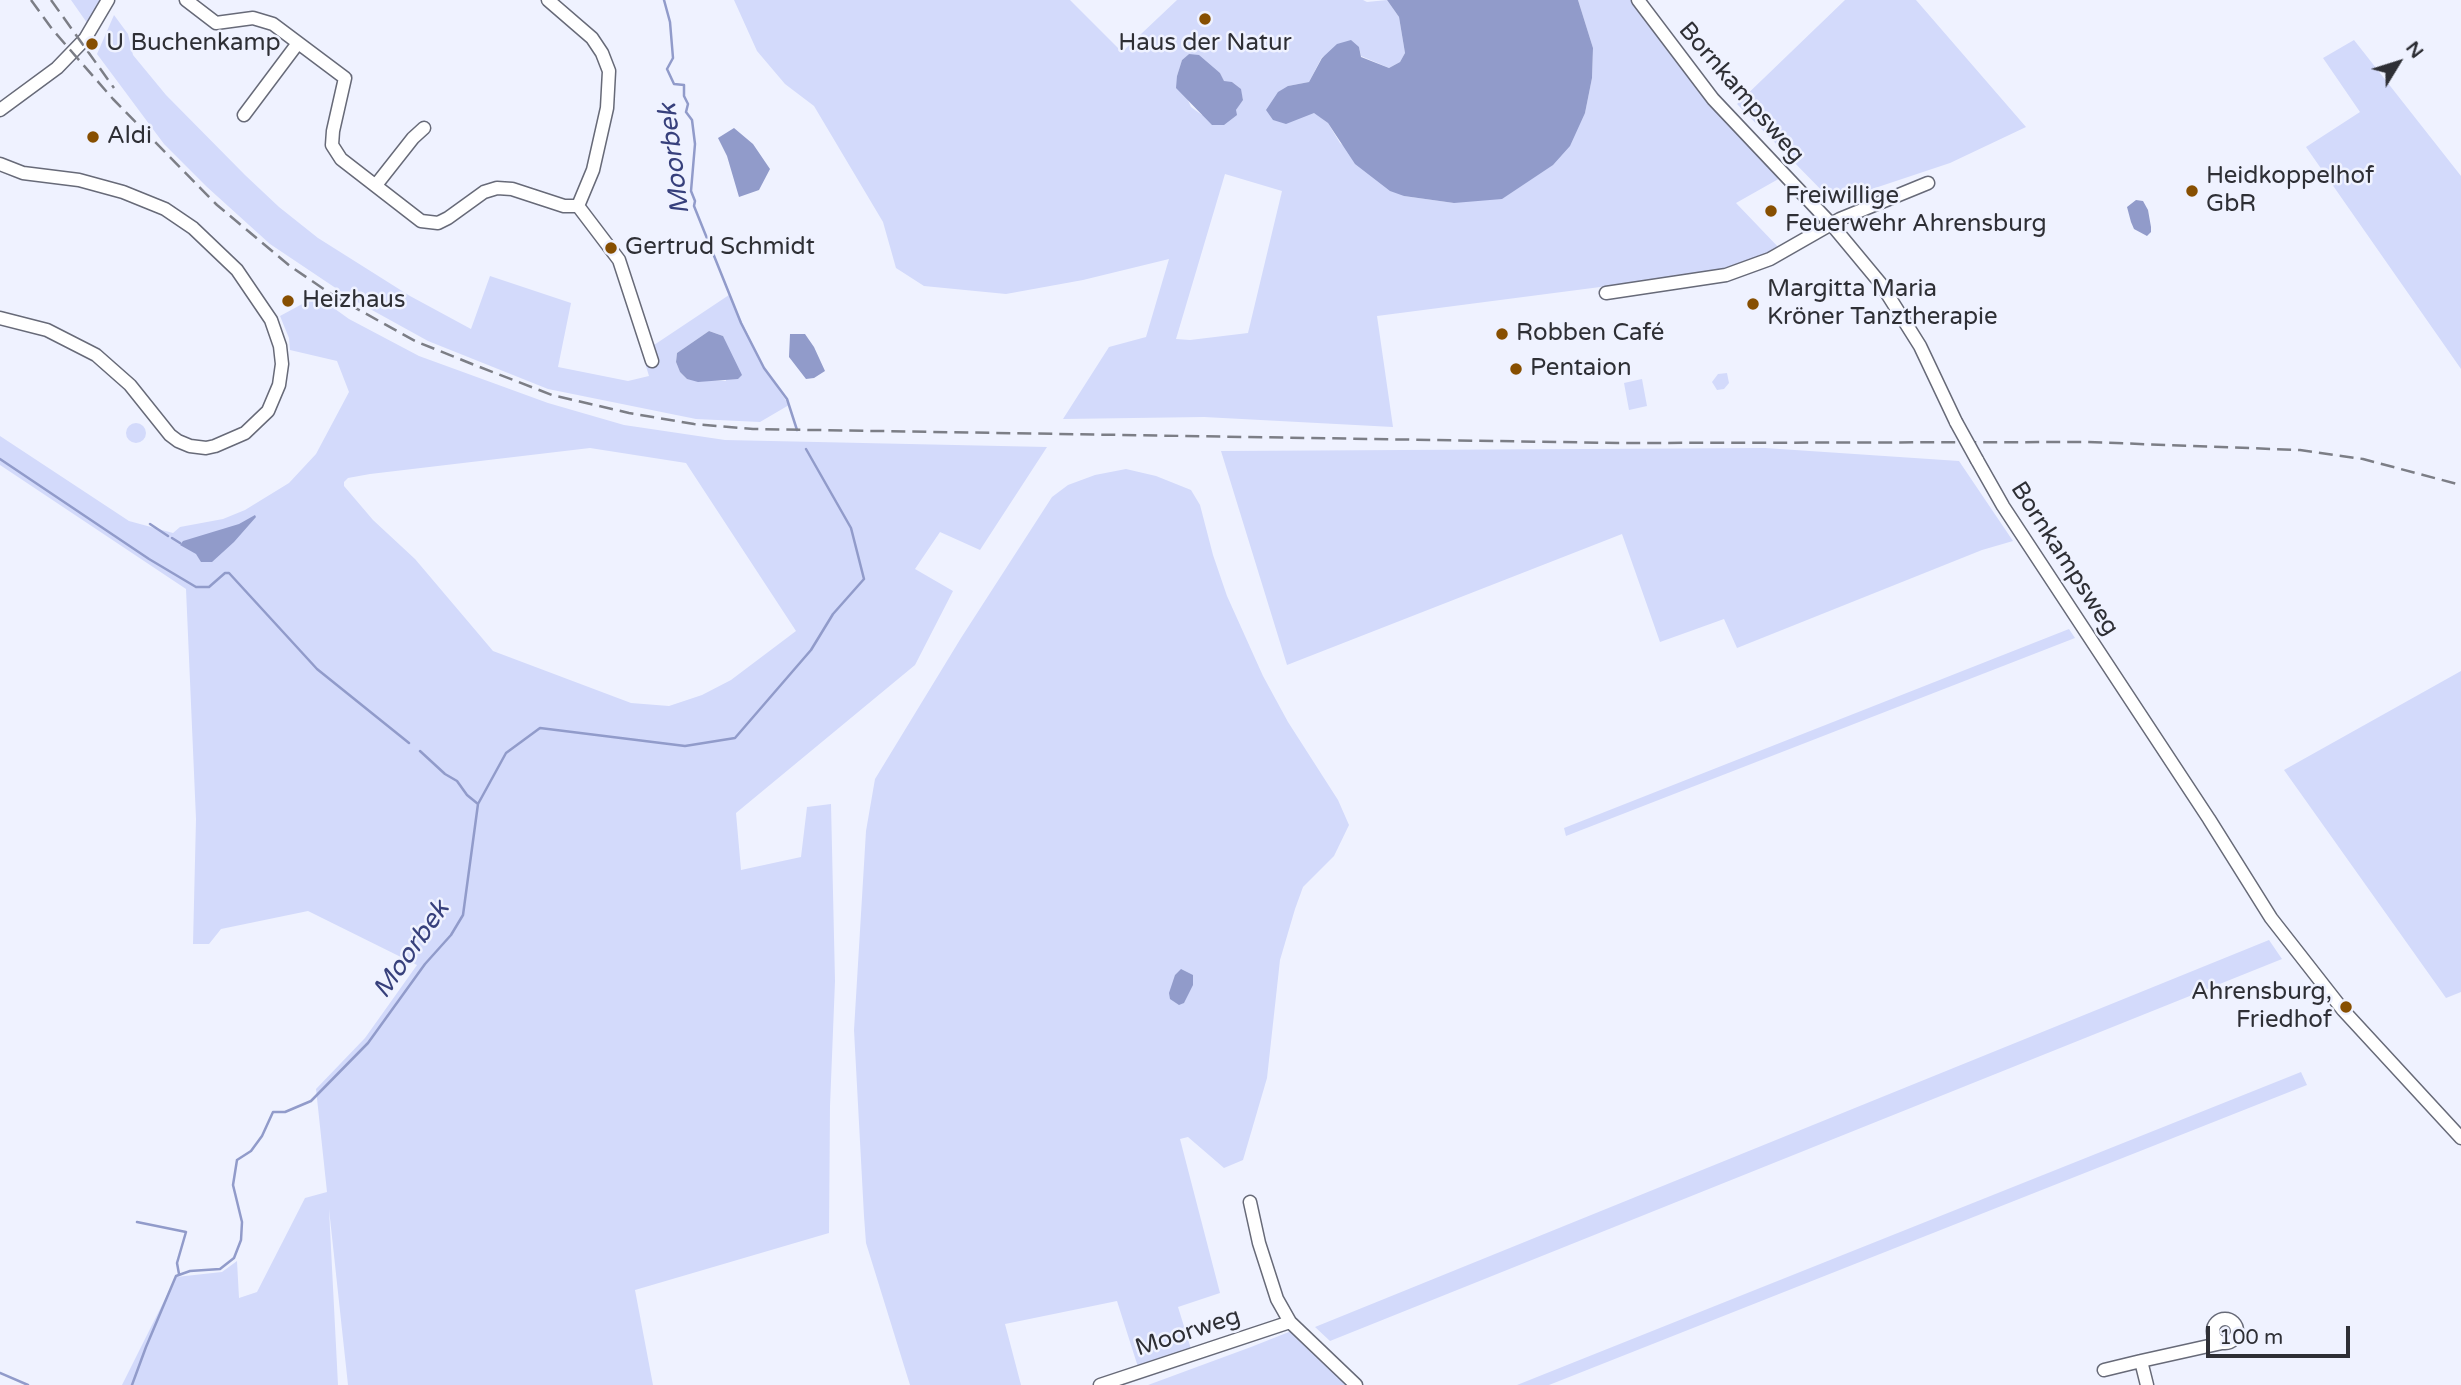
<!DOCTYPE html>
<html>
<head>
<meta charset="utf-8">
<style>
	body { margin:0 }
	#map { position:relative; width:2461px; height:1385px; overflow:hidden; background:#eff2ff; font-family:"Varela Round",sans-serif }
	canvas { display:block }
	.north { position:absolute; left:2363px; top:28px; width:70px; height:70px; -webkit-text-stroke:5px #eff2ff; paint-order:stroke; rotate:52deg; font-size:19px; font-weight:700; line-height:28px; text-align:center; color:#2e2f35 }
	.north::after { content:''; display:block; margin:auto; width:24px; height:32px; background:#2e2f35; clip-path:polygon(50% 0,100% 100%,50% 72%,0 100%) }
	.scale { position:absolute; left:2206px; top:1326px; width:144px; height:32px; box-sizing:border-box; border:4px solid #2e2f35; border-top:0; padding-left:9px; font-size:21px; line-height:24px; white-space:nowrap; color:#2e2f35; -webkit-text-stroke:5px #eff2ff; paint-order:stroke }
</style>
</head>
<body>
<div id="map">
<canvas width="2461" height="1385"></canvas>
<div class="north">N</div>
<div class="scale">100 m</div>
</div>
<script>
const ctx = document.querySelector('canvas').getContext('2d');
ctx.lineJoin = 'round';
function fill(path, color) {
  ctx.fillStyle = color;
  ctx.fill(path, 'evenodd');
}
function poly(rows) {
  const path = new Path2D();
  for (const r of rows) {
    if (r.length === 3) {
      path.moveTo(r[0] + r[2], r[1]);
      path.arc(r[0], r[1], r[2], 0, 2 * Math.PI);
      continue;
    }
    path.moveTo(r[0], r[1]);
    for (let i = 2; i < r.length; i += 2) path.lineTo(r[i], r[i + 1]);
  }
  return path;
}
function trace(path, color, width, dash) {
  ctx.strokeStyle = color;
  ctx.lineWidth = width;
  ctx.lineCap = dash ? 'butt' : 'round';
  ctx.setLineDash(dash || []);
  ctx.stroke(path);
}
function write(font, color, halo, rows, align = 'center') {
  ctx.font = font + ' "Varela Round",sans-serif';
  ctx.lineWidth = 5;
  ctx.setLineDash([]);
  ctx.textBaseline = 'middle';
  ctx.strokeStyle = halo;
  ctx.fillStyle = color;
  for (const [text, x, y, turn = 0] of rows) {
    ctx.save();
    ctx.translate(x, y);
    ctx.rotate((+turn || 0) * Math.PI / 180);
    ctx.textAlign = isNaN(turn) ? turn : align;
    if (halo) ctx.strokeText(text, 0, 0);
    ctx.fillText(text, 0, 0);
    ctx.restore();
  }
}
const green = poly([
	[71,0,102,0,92,30],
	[734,0,1070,0,1122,52,1177,0,1363,0,1367,2,1387,0,1399,17,1405,53,1400,62,1389,68,1361,56,1359,47,1322,57,1309,82,1288,86,1314,112,1328,123,1340,143,1404,196,1454,203,1585,113,1592,78,1593,48,1578,0,1633,0,1697,90,1782,177,1736,203,1781,250,1708,273,1377,316,1393,427,1204,417,1063,419,1109,347,1146,337,1169,259,1083,280,1006,294,924,286,896,268,883,222,814,106,785,84,757,51],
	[1189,54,1220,73,1224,82,1232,82,1240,89,1243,99,1236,110,1202,115,1191,107,1177,76,1182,60],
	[1225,174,1282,191,1248,333,1190,340,1176,339],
	[1845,0,1916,0,2026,127,1950,163,1833,202,1737,104],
	[114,15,128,34,133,55,166,95,245,175,279,207,318,238,410,296,471,329,490,276,571,303,558,367,628,381,649,376,642,353,729,295,764,368,789,405,760,422,696,419,548,389,428,341,352,299,270,244,207,187,164,144,97,54],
	[709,331,723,336,726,381,687,379,680,372,676,362,677,353],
	[2354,40,2461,176,2461,369,2306,147,2360,112,2323,58],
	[317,296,349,319,419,356,548,403,624,425,725,440,1047,447,980,550,940,532,915,569,953,591,915,665,736,813,741,870,801,857,807,807,831,804,835,981,830,1106,829,1233,635,1290,653,1385,348,1385,329,1209,338,1385,122,1385,176,1277,222,1272,237,1261,239,1298,257,1292,305,1198,327,1192,316,1089,365,1038,417,965,308,911,221,929,209,944,193,944,196,819,186,589,0,465,0,436,129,521,173,533,180,527,223,519,245,510,289,483,316,454,349,392,337,361,290,350,289,338,280,316],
	[590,448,686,463,796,631,731,680,702,695,669,706,631,703,493,651,415,559,373,520,344,486,344,482,348,478,370,474],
	[1727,373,1729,383,1724,389,1717,390,1712,382,1718,374],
	[1642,379,1647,406,1629,410,1624,383],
	[136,433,10],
	[1765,448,1959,461,2013,541,1982,550,1737,648,1724,619,1660,642,1622,534,1287,665,1221,451],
	[1126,469,1156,476,1191,490,1200,505,1213,555,1227,596,1263,676,1288,722,1338,800,1349,825,1334,856,1303,887,1295,909,1280,960,1267,1078,1243,1160,1224,1168,1188,1137,1180,1139,1220,1293,1178,1307,1191,1349,1138,1367,1117,1301,1005,1324,1021,1385,910,1385,866,1243,864,1216,854,1030,866,831,875,779,961,638,1052,497,1068,485,1095,475],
	[2069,629,2075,638,1566,836,1564,828],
	[2461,671,2461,992,2446,998,2284,770],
	[2269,940,2282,959,1330,1341,1315,1327],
	[2301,1072,2307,1085,1549,1385,1517,1385],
	[1294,1330,1351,1385,1148,1385,1251,1347]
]);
const water = poly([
	[1387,0,1578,0,1593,48,1592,78,1585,113,1570,146,1553,165,1502,199,1454,203,1404,196,1390,191,1355,164,1328,123,1314,113,1286,124,1273,120,1266,110,1278,92,1288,86,1309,82,1322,58,1337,44,1351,40,1359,47,1361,57,1389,68,1400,62,1405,53,1399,17],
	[1189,54,1199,55,1220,73,1224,81,1232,82,1241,89,1243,100,1236,110,1237,115,1224,125,1212,125,1176,88,1177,76,1182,60],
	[734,128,753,144,770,169,759,190,739,197,727,156,718,138],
	[2136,200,2143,201,2148,210,2151,227,2151,232,2147,236,2134,229,2131,222,2127,207],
	[709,331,723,336,742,375,738,379,698,382,687,379,680,372,676,362,677,353],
	[790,334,805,334,814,347,825,371,814,378,806,379,789,357],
	[255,515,256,517,234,542,212,562,201,562,196,554,180,545,183,541,239,524],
	[1181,969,1193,975,1193,985,1184,1003,1179,1005,1170,999,1169,993,1175,975]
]);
const stream = poly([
	[664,0,670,22,673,58,667,69,674,84,684,85,684,96,688,104,686,112,692,120,695,144,691,191,695,201,694,206,741,323,764,368,787,399,797,430],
	[0,459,149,559,196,587,209,587,225,573,229,573,317,669,409,743],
	[150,524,168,536],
	[172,538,180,543],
	[420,751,445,774,457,781,467,795,478,804],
	[137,1222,186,1232,177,1263,179,1274],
	[0,1373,28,1385],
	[132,1385,146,1347,176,1276,190,1271,220,1269,234,1258,241,1240,242,1222,233,1185,237,1160,251,1151,262,1136,273,1112,285,1112,311,1101,368,1043,425,964,451,935,463,915,478,804,506,753,540,728,685,746,735,738,811,650,833,614,864,579,851,528,806,449]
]);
const minor = poly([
	[186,0,216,23,253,18,273,24,345,78,333,131,332,145,341,159,421,221,438,223,448,218,484,192,497,188,512,189,564,206,578,206],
	[548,0,592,38,602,53,609,71,607,108,593,170,578,206],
	[1638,0,1713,99,1832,225,1881,284,1920,346,1956,422],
	[0,110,57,68,85,39,108,0],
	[244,115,298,43],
	[0,164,23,173,79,180,123,192,165,209,193,228,237,270,271,320,280,346,282,364,279,385,268,411,245,433,215,446,206,448,190,446,178,441,170,435,130,385,96,355,47,330,0,318],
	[376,185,413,138,424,128],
	[578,206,619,260,652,361],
	[1606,293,1726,275,1770,259,1840,219,1928,183],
	[1977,460,2003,506,2209,819,2271,918,2343,1010,2461,1138],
	[1250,1202,1259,1243,1277,1299,1290,1322,1356,1385],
	[2225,1331,12],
	[2104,1370,2141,1361],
	[1100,1385,1290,1322],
	[2147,1385,2141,1361,2222,1343]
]);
const rail = poly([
	[31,0,52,29,113,99,217,205,290,266,334,296,415,341,472,364,552,395,629,413,694,424,753,429,1619,443,2087,442,2300,450,2363,459,2461,485],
	[51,0,114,88]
]);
const minorBridge = poly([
	[1956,422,1977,460]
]);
const markers = [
	[1205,19,7,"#874f01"],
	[92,44,7,"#874f01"],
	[93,137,7,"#874f01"],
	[2192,191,7,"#874f01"],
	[1771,211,7,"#874f01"],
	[611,248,7,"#874f01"],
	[288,301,7,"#874f01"],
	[1753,304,7,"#874f01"],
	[1502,334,7,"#874f01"],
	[1516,369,7,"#874f01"],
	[2346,1007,7,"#874f01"]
];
const poiNames = [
	["U Buchenkamp",106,44],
	["Haus der Natur",1205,44,"center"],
	["Aldi",107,137],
	["Heidkoppelhof",2206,177],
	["GbR",2206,205],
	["Freiwillige",1785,197],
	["Feuerwehr Ahrensburg",1785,225],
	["Gertrud Schmidt",625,248],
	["Margitta Maria",1767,290],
	["Kröner Tanztherapie",1767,318],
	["Heizhaus",302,301],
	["Robben Café",1516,334],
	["Pentaion",1530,369],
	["Ahrensburg,",2332,993,"right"],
	["Friedhof",2332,1021,"right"]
];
const streetNames = [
	["Bornkampsweg",1741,93,49],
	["Bornkampsweg",2064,559,57],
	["Moorweg",1188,1333,-18]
];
const waterNames = [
	["Moorbek",675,159,-97],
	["Moorbek",412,950,-55]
];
fill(green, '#d3dafb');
fill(water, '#919bca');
trace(stream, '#919bca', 2.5);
trace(minor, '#676a78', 15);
trace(minor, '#fff', 12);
trace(rail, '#7c7e86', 2.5, [14, 7]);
trace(minorBridge, '#676a78', 15, []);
trace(minorBridge, '#fff', 12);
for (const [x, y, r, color] of markers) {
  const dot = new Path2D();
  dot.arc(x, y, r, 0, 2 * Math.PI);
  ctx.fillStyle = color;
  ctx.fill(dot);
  trace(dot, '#eff2ff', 2.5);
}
write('24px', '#2e2f35', '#eff2ff', poiNames, 'left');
write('24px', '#2e2f35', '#eff2ff', streetNames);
write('italic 26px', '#37407c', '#eff2ff', waterNames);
</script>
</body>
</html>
